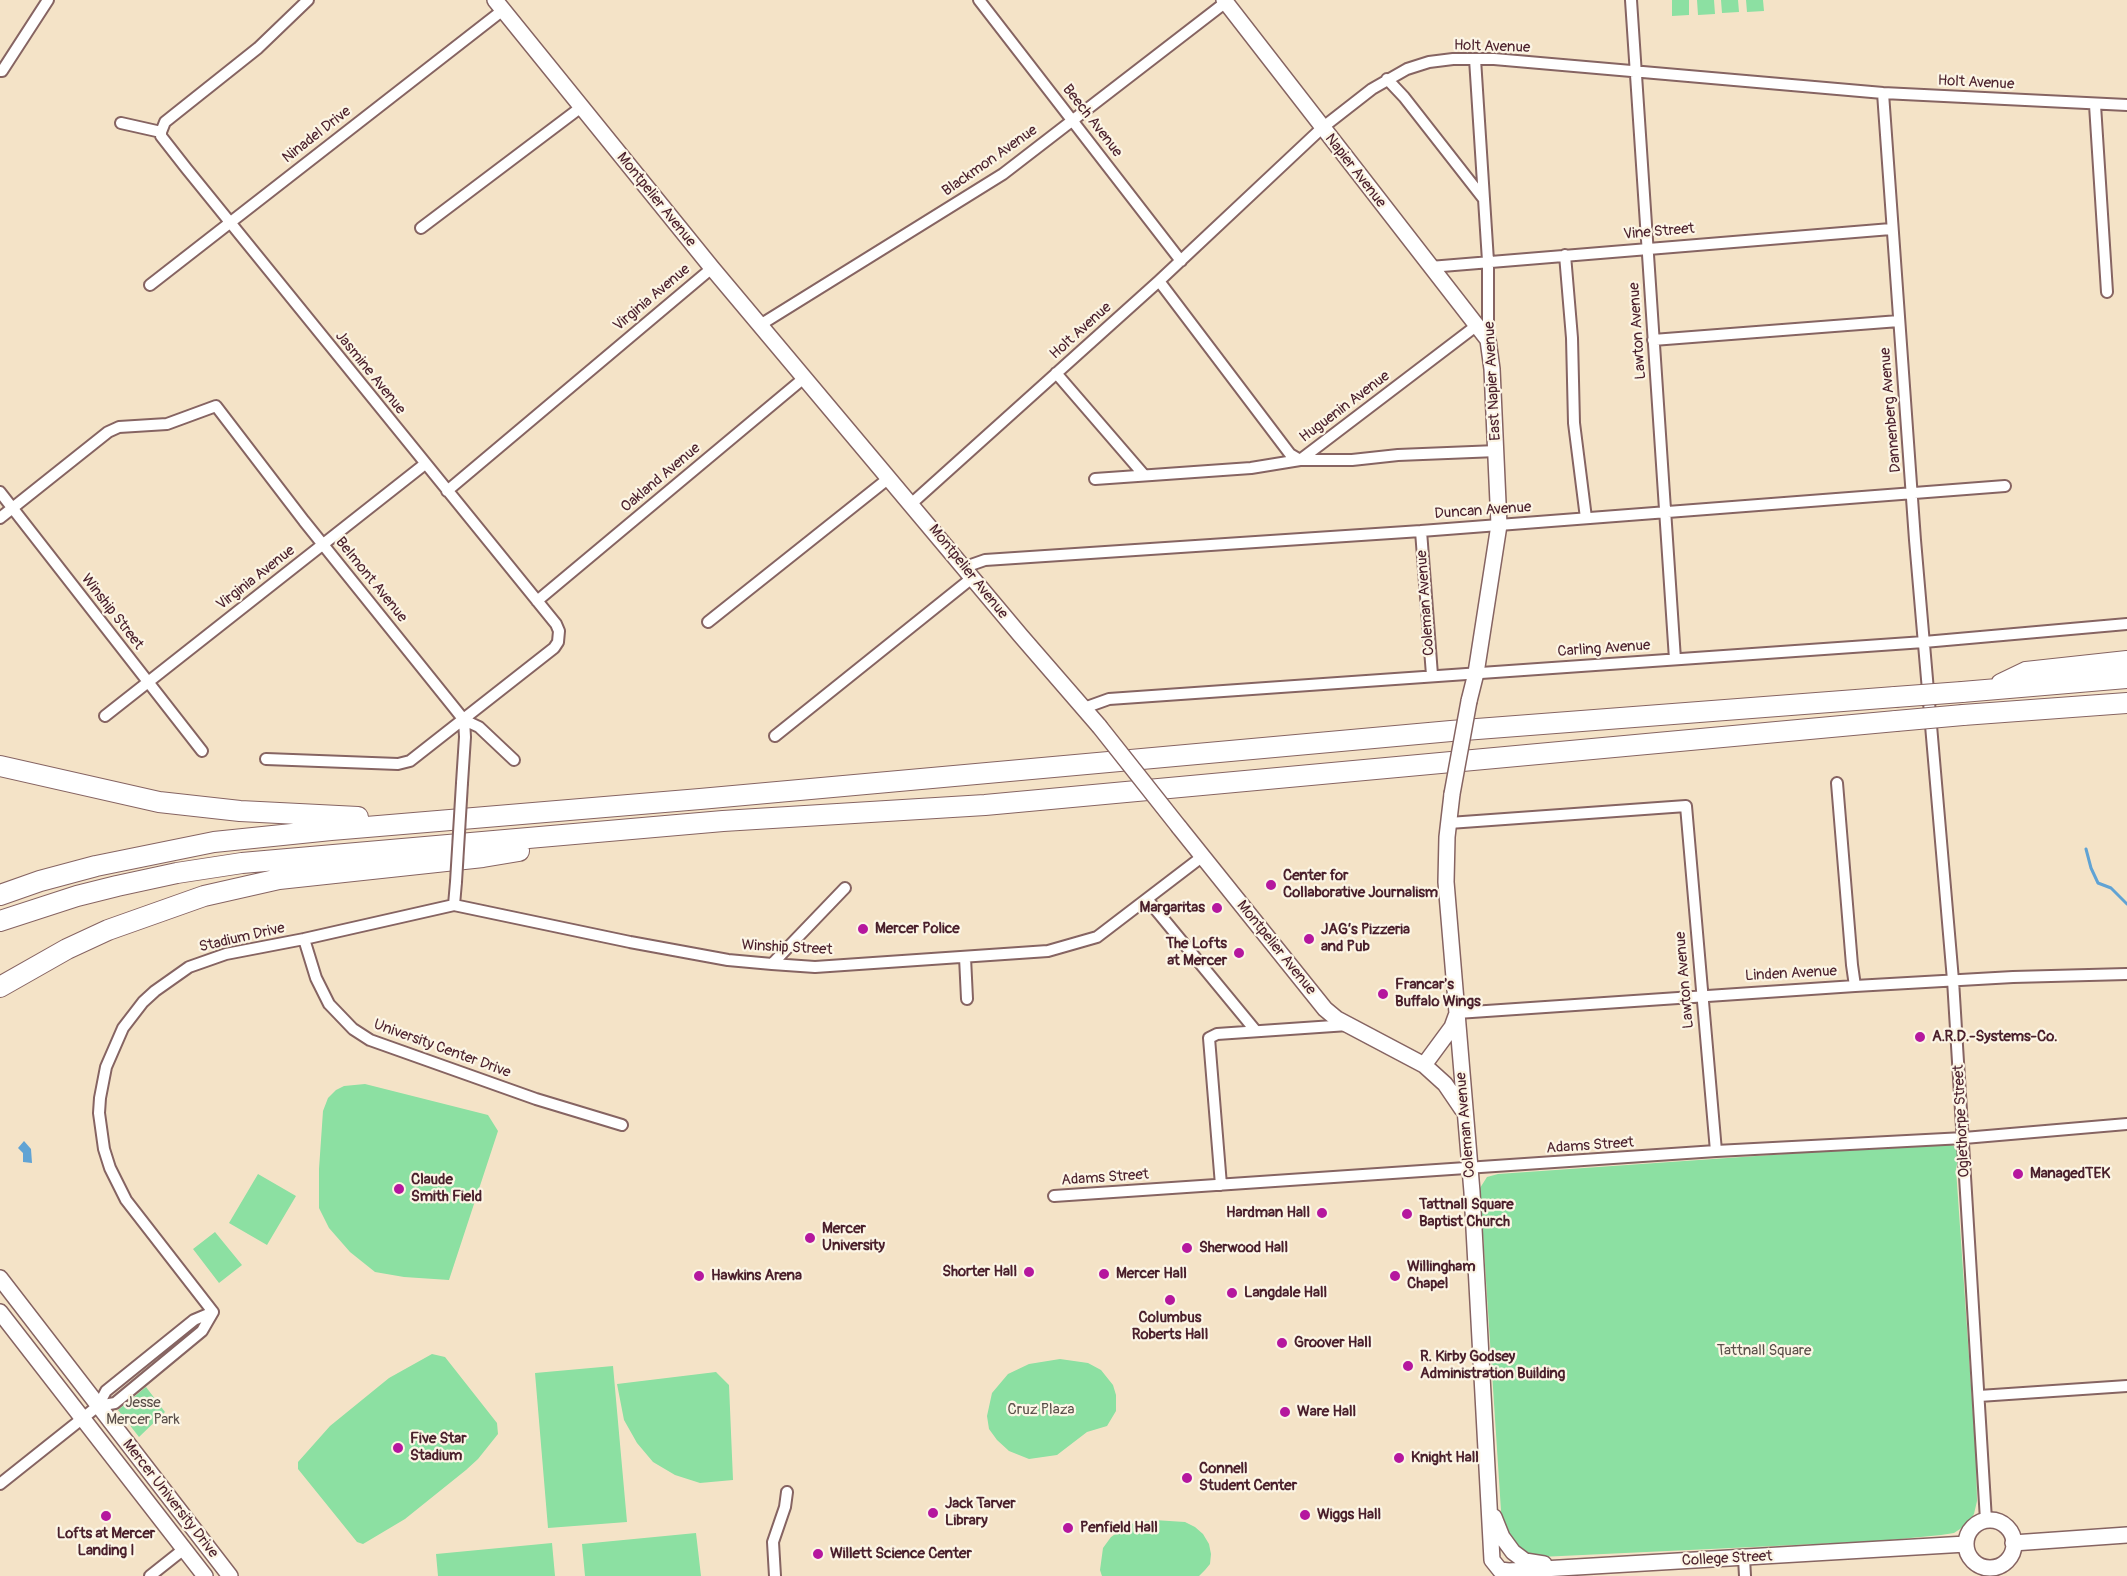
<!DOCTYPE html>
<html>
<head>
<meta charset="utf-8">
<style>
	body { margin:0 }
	canvas { display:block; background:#f4e3c7 }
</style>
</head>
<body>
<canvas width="2127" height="1576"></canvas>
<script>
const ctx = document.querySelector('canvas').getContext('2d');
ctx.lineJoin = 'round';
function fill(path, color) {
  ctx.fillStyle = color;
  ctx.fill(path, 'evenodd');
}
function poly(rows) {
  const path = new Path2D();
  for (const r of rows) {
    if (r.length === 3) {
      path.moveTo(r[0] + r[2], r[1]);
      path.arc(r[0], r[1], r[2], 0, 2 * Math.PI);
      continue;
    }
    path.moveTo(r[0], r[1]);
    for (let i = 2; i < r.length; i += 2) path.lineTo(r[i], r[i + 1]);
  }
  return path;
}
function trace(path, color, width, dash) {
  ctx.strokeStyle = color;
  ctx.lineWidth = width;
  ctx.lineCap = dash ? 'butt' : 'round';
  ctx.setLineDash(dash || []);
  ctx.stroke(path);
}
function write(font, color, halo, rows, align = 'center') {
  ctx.font = font + ' Pangolin,sans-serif';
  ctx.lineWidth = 4.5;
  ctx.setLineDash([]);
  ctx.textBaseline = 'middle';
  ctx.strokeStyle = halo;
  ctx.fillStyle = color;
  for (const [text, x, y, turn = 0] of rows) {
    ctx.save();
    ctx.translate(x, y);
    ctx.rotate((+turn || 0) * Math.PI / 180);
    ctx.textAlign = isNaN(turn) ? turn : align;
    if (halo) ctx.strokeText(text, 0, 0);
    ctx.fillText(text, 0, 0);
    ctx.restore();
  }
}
const green = poly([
	[1672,0,1689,0,1689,15,1672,16],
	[1697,0,1714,0,1715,14,1698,15],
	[1721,0,1738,0,1739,12,1722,13],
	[1746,0,1763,0,1764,11,1747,12],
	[365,1084,488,1115,498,1131,449,1280,404,1277,375,1272,350,1252,329,1228,319,1208,319,1169,323,1111,328,1098,336,1090,344,1086],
	[1943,1143,1954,1146,1959,1155,1956,1169,1976,1458,1977,1501,1974,1514,1966,1525,1954,1533,1941,1535,1880,1541,1540,1557,1523,1554,1502,1526,1480,1188,1487,1177,1498,1174],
	[258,1174,296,1196,267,1245,229,1223],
	[215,1232,242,1265,219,1283,193,1249],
	[432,1354,445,1357,497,1423,498,1434,478,1459,466,1470,405,1519,363,1544,357,1542,298,1469,298,1462,330,1426,389,1378],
	[1060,1359,1088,1363,1101,1370,1113,1385,1116,1395,1116,1411,1107,1426,1087,1432,1057,1455,1029,1459,1009,1451,997,1440,989,1429,987,1416,992,1393,1008,1374,1029,1364],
	[613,1366,627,1522,548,1528,535,1373],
	[716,1372,729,1385,733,1480,700,1483,675,1475,653,1462,637,1443,624,1420,617,1384],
	[146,1387,165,1412,139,1437,118,1410],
	[1154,1520,1185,1522,1195,1527,1203,1534,1209,1544,1211,1554,1210,1564,1205,1570,1199,1576,1102,1576,1100,1570,1103,1548,1111,1537,1130,1524],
	[696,1533,701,1576,585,1576,582,1544],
	[552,1543,555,1576,438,1576,436,1554]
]);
const water = poly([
	[24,1141,31,1149,32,1163,23,1162,23,1153,18,1148]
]);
const stream = poly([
	[2086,849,2091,868,2098,883,2111,888,2127,904]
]);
const street = poly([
	[979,0,1181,261],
	[1631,0,1675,659],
	[1475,59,1488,261,1488,340],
	[0,71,2,71,48,0],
	[1387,79,1404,97,1483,198],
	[1883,93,1915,540,1953,980,1986,1520],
	[2095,105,2107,292],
	[121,123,161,132],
	[161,132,161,136,186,168,556,624,559,631,558,642,554,648,410,761,398,764,266,759],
	[161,132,165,122,258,48,308,0],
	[421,228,580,108],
	[1565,255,1572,338,1574,423,1586,518],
	[1430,267,1891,229],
	[1159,281,1290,454,1300,460,1352,460,1398,455,1497,451],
	[150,285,503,10],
	[760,325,1003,174,1226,2],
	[1653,340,1899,321],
	[1056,373,1144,475],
	[1095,479,1251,468,1300,460,1476,326],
	[447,491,712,268],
	[0,492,202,751],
	[911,504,1159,281,1322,128,1372,89,1407,69,1429,62,1453,59,1494,59,1883,93,2127,105],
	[0,518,108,432,119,427,167,424,216,406,304,521,464,720,479,727,514,760],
	[1421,531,1432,675],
	[965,567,985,560,1421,531,2005,486],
	[537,601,804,378],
	[708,622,889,478],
	[1084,708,1109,699,1924,642,2127,624],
	[105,716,425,464],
	[775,736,972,578],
	[462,783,465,737,464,720],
	[1837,783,1852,965,1855,986],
	[1449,823,1686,806,1716,1151],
	[1147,899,1255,1030],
	[454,905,456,882],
	[304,939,316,978,329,1004,353,1029,370,1040,536,1099,622,1125],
	[965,957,967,999],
	[772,964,845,888],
	[1457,1013,1855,986,2013,977,2127,974],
	[1221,1185,1209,1038,1217,1034,1348,1025],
	[1054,1196,1716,1151,1964,1138,2127,1124],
	[213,1312,126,1200,110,1168,104,1149,99,1113,100,1098,106,1067,123,1028,143,1002,155,991,189,967,226,954,304,939,454,905,630,942,728,960,772,964,815,967,1048,951,1097,937,1203,856],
	[1979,1396,2127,1386],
	[98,1406,115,1403,202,1331,213,1312],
	[0,1484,98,1406,106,1391,194,1320,213,1312],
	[1744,1558,1745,1576],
	[150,1576,184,1549],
	[775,1576,773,1542,785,1507,787,1492]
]);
const secondary = poly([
	[495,0,712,268,1021,636,1099,726],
	[1224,0,1488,340,1492,369,1499,525,1476,673,1469,701],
	[1452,794,1447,837,1446,882,1472,1192,1492,1560,1500,1570,1509,1571,1966,1544],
	[1179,827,1325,1009,1337,1019,1424,1065,1445,1084,1462,1109],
	[1424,1065,1452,1027,1456,1016],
	[0,1278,230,1576],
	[0,1312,205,1576],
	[1494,1517,1502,1537,1513,1552,1525,1561,1544,1564],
	[1990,1544,24],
	[2013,1543,2127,1535]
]);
const highway = poly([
	[2001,684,2026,672,2127,661],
	[1962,692,2127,678],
	[1963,715,2127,703],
	[0,766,159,802,240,811,358,817],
	[0,895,40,881,96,866,214,842,331,830,700,799,1451,731,1895,697],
	[0,921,77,896,117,886,177,873,242,863,723,821,985,805,1896,721],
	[0,987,67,949,108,930,204,896,279,879,483,857,519,851]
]);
const streetBridge = poly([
	[456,882,462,783]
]);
const secondaryBridge = poly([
	[1099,726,1179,827],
	[1452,794,1469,701]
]);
const highwayBridge = poly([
	[1895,697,1962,692],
	[1896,721,1963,715]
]);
const markers = [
	[1271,885,6,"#b5179e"],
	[1217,908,6,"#b5179e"],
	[863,929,6,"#b5179e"],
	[1309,939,6,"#b5179e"],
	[1239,953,6,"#b5179e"],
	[1383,994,6,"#b5179e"],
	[1920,1037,6,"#b5179e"],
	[2018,1174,6,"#b5179e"],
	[399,1189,6,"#b5179e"],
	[1322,1213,6,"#b5179e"],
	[1407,1214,6,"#b5179e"],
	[810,1238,6,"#b5179e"],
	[1187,1248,6,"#b5179e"],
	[1029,1272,6,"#b5179e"],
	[1104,1274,6,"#b5179e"],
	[699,1276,6,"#b5179e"],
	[1395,1276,6,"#b5179e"],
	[1232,1293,6,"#b5179e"],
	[1170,1300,6,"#b5179e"],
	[1282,1343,6,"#b5179e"],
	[1408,1366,6,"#b5179e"],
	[1285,1412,6,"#b5179e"],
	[398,1448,6,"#b5179e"],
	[1399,1458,6,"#b5179e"],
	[1187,1478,6,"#b5179e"],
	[933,1513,6,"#b5179e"],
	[1305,1515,6,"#b5179e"],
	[106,1516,6,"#b5179e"],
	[1068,1528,6,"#b5179e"],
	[818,1554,6,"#b5179e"]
];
const streetNames = [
	["Holt Avenue",1492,47,2],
	["Holt Avenue",1976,83,3],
	["Beech Avenue",1092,121,52],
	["Ninadel Drive",317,135,-38],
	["Blackmon Avenue",990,161,-35],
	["Napier Avenue",1355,171,52],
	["Montpelier Avenue",656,200,51],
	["Vine Street",1659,232,-5],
	["Virginia Avenue",652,298,-40],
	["Holt Avenue",1081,331,-42],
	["Lawton Avenue",1638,331,-94],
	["Jasmine Avenue",370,373,51],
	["East Napier Avenue",1493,381,-93],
	["Huguenin Avenue",1345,407,-37],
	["Dannenberg Avenue",1891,410,-95],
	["Oakland Avenue",661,478,-40],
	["Duncan Avenue",1483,511,-4],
	["Montpelier Avenue",968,572,51],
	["Virginia Avenue",256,578,-38],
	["Belmont Avenue",371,580,51],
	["Coleman Avenue",1426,603,-94],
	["Winship Street",112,612,52],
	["Carling Avenue",1604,649,-4],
	["Stadium Drive",242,938,-13],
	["Winship Street",787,948,3],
	["Montpelier Avenue",1276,948,51],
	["Linden Avenue",1791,974,-3],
	["Lawton Avenue",1685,980,-95],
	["University Center Drive",442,1049,20],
	["Oglethorpe Street",1962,1121,-93],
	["Coleman Avenue",1466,1125,-95],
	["Adams Street",1590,1146,-4],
	["Adams Street",1105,1178,-4],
	["Mercer University Drive",170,1499,52],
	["College Street",1727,1559,-3]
];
const poiNames = [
	["Center for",1283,876],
	["Collaborative Journalism",1283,893],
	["Margaritas",1205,908,"right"],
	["Mercer Police",875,929],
	["JAG’s Pizzeria",1321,930],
	["and Pub",1321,947],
	["The Lofts",1227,944,"right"],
	["at Mercer",1227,961,"right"],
	["Francar's",1395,985],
	["Buffalo Wings",1395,1002],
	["A.R.D.-Systems-Co.",1932,1037],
	["ManagedTEK",2030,1174],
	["Claude",411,1180],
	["Smith Field",411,1197],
	["Tattnall Square",1419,1205],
	["Baptist Church",1419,1222],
	["Hardman Hall",1310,1213,"right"],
	["Mercer",822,1229],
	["University",822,1246],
	["Sherwood Hall",1199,1248],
	["Willingham",1407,1267],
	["Chapel",1407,1284],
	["Shorter Hall",1017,1272,"right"],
	["Mercer Hall",1116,1274],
	["Hawkins Arena",711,1276],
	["Langdale Hall",1244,1293],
	["Columbus",1170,1318,"center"],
	["Roberts Hall",1170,1335,"center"],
	["Groover Hall",1294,1343],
	["R. Kirby Godsey",1420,1357],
	["Administration Building",1420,1374],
	["Ware Hall",1297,1412],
	["Five Star",410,1439],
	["Stadium",410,1456],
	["Knight Hall",1411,1458],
	["Connell",1199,1469],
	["Student Center",1199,1486],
	["Jack Tarver",945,1504],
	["Library",945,1521],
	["Wiggs Hall",1317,1515],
	["Penfield Hall",1080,1528],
	["Lofts at Mercer",106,1534,"center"],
	["Landing I",106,1551,"center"],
	["Willett Science Center",830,1554]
];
const parkNames = [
	["Tattnall Square",1764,1351],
	["Jesse",143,1403],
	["Mercer Park",143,1420],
	["Cruz Plaza",1041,1410]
];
fill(green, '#8ce0a2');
fill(water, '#60a3d4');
trace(stream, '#60a3d4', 3);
trace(street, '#866462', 14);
trace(secondary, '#866462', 18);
trace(highway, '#866462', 22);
trace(street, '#fff', 10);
trace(secondary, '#fff', 15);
trace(highway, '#fff', 20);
trace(streetBridge, '#866462', 14, []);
trace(secondaryBridge, '#866462', 18, []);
trace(highwayBridge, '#866462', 22, []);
trace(streetBridge, '#fff', 10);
trace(secondaryBridge, '#fff', 15);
trace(highwayBridge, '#fff', 20);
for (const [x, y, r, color] of markers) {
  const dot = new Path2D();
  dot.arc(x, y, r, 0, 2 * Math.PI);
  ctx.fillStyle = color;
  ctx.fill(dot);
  trace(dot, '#fcf5e5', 2);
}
write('15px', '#4a1f2b', '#fcf5e5', streetNames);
write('bold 15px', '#4a1f2b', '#fcf5e5', poiNames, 'left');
write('15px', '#5a4f49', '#fcf5e5', parkNames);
</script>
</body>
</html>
